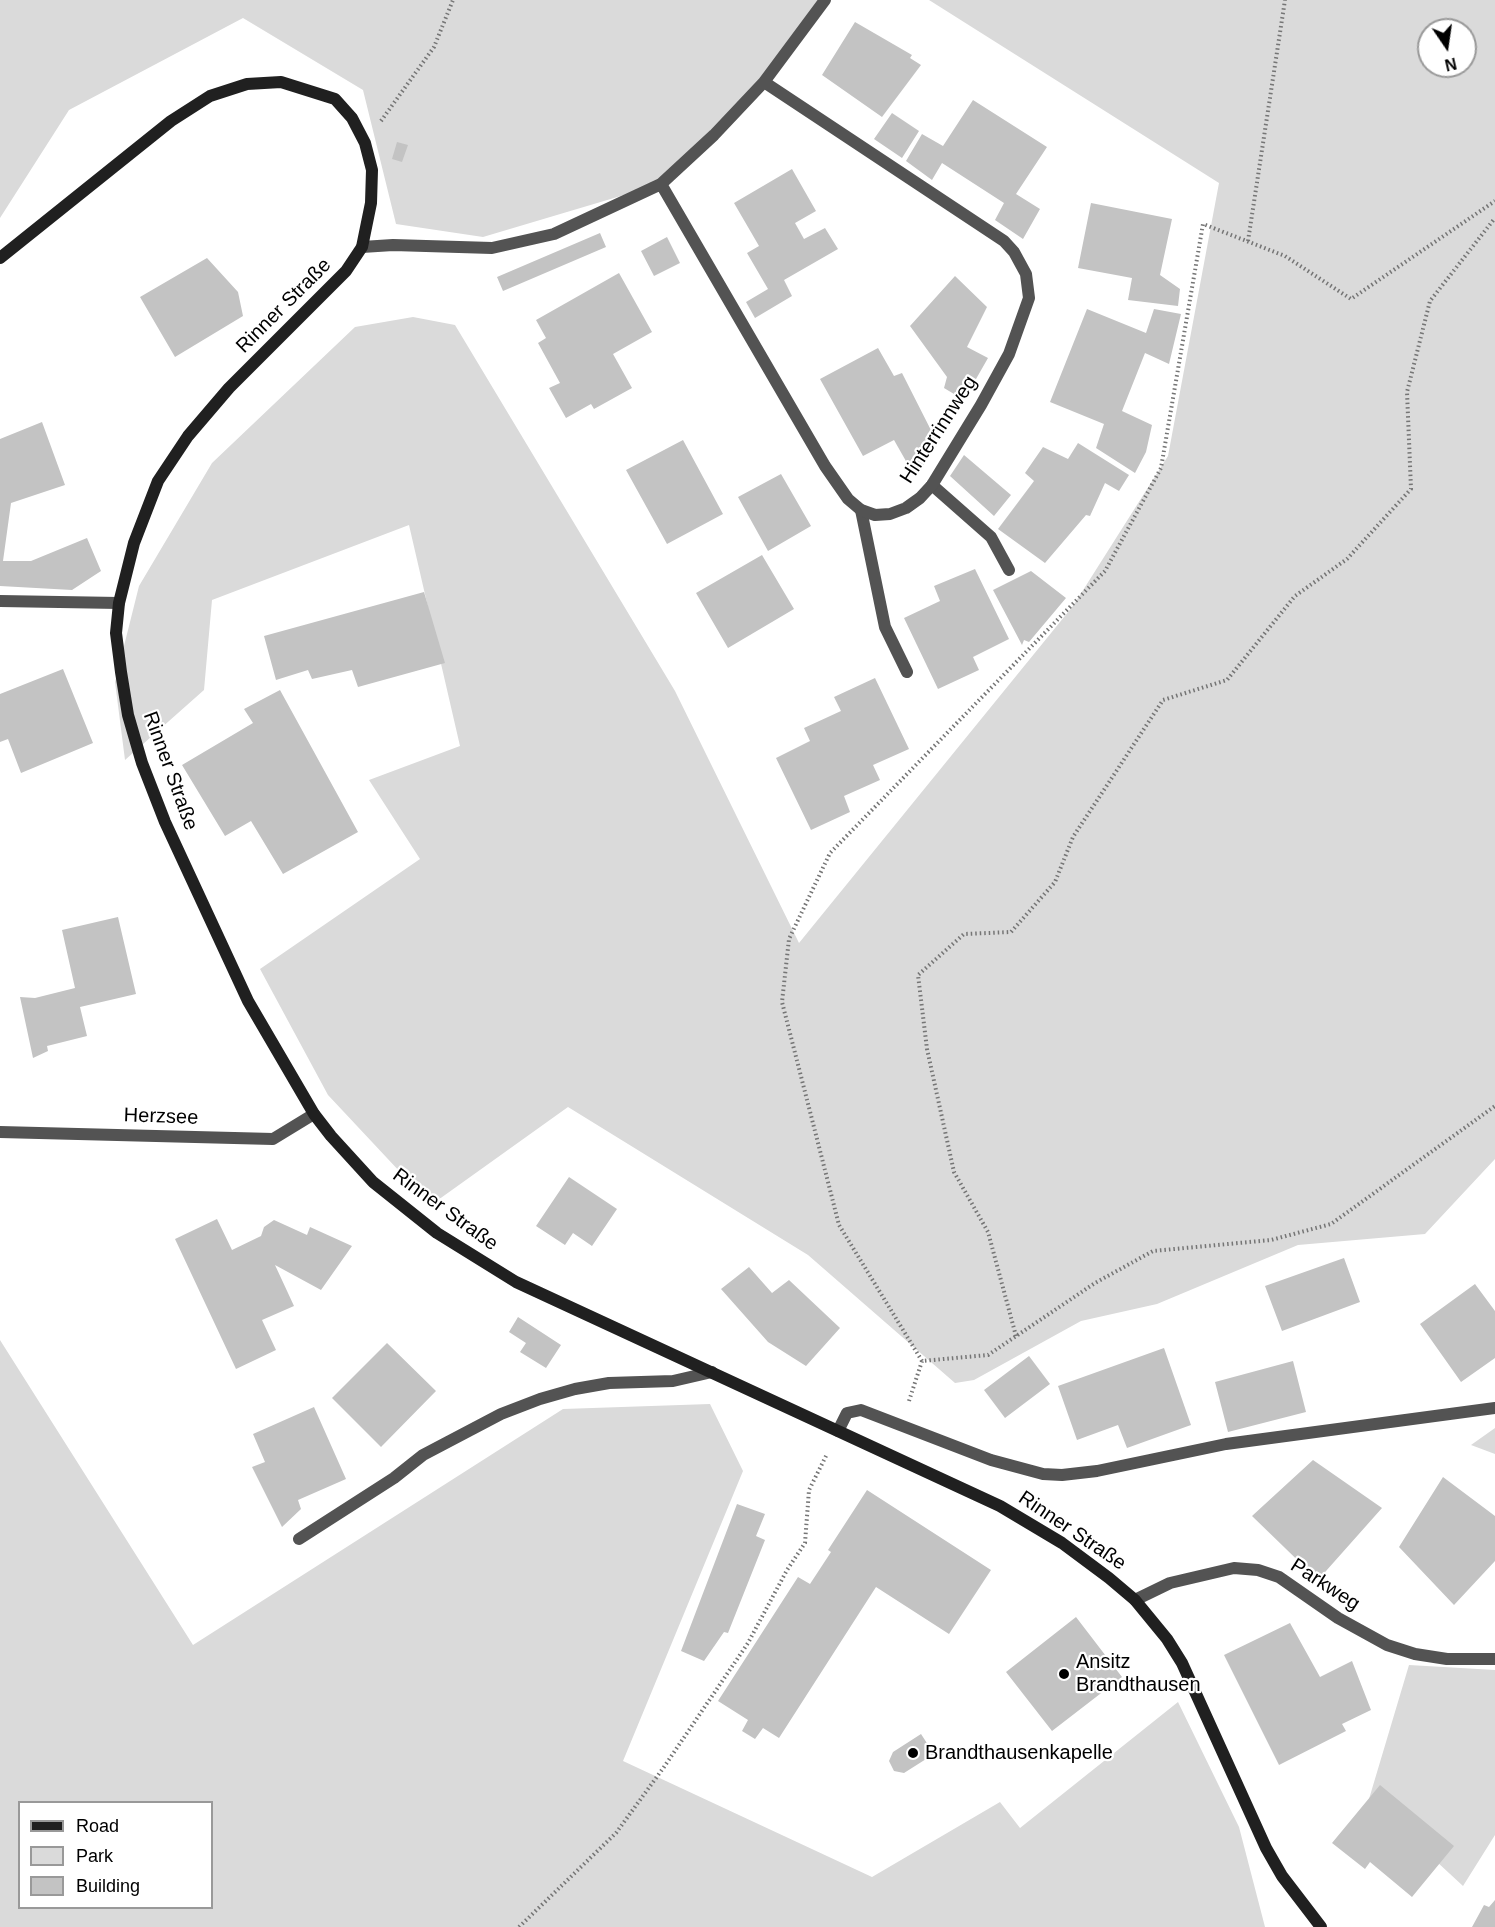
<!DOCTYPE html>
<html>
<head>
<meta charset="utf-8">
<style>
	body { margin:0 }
	#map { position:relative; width:1495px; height:1927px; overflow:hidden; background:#fff; font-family:Arial,sans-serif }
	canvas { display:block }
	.legend { position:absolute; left:18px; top:1801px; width:195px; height:108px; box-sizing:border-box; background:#fff; border:2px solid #999; margin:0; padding:8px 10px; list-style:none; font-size:18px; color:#000 }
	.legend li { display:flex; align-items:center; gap:12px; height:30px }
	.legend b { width:30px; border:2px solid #999 }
	.north { position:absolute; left:1417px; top:18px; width:60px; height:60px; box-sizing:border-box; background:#fff; border:2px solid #999; border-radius:50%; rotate:167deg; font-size:16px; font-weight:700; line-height:24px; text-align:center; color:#000 }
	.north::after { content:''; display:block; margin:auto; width:21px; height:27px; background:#000; clip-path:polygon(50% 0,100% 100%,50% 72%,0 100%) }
</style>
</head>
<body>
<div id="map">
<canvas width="1495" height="1927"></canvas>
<ul class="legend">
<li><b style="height:8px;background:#202020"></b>Road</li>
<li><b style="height:16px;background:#dadada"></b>Park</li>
<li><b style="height:16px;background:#c3c3c3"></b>Building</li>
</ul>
<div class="north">N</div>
</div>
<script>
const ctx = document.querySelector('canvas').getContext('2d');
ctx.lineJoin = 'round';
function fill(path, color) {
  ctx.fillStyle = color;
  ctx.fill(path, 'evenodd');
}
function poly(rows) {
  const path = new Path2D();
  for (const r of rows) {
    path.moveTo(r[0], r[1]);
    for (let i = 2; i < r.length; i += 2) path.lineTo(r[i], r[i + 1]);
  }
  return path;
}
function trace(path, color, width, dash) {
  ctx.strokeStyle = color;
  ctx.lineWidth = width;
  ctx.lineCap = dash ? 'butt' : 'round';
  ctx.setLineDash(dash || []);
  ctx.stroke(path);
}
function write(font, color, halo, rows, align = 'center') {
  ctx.font = font + ' Arial,sans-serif';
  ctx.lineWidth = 4.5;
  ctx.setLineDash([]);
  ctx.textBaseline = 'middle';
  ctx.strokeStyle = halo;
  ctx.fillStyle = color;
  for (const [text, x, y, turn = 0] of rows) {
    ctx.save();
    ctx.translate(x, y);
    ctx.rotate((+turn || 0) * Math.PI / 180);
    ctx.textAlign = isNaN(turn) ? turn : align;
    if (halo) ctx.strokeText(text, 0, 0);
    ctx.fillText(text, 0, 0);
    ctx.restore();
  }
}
const green = poly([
	[0,0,825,0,764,82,661,184,483,237,396,224,363,90,243,18,69,110,0,218],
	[929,0,1495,0,1495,1159,1425,1234,1298,1245,1157,1304,1081,1321,974,1380,955,1383,808,1255,568,1107,431,1205,328,1095,260,969,420,859,369,780,460,746,409,525,212,600,204,690,125,760,115,682,139,586,212,463,355,327,413,317,455,325,675,691,799,943,1073,606,1168,456,1219,183],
	[1429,30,1465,30,1465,66,1429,66],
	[0,1340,193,1645,563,1409,710,1404,743,1471,623,1761,872,1877,1000,1802,1020,1828,1178,1702,1239,1827,1265,1927,0,1927],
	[20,1802,212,1802,212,1908,20,1908],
	[1495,1428,1495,1454,1471,1445],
	[1409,1665,1495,1670,1495,1835,1463,1886,1369,1799]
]);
const building = poly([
	[855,22,912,55,910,58,921,65,882,117,822,75],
	[973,100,1047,147,1016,194,1040,209,1023,239,995,220,1004,203,942,163,932,180,906,161,922,134,943,146],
	[892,113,919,131,902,158,874,139],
	[397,142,408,145,402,162,392,159],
	[792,169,816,211,795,223,804,239,825,228,838,249,784,280,792,296,755,318,746,302,768,289,747,253,759,246,734,203],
	[1091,203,1172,219,1160,275,1180,289,1178,306,1128,300,1132,278,1078,268],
	[600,233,606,247,503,291,497,277],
	[667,237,680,263,654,276,641,251],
	[207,258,238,292,243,316,175,357,140,297],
	[619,273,652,332,613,354,632,388,594,409,591,404,566,418,549,388,560,383,538,343,546,338,536,320],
	[955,276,987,307,967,347,988,358,964,400,944,388,947,377,910,326],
	[1087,309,1146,333,1154,309,1181,314,1169,364,1145,353,1122,411,1152,425,1146,452,1135,473,1096,448,1104,424,1050,402],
	[878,348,894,376,902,373,938,444,915,477,894,440,863,456,820,379],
	[42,422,65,485,11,503,3,561,31,561,87,538,101,571,72,590,0,586,0,439],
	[683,440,723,514,667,544,626,470],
	[1078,443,1129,475,1119,491,1105,483,1090,516,1086,515,1045,563,998,529,1034,481,1025,473,1043,447,1068,459],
	[964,455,1011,495,994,516,950,476],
	[781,474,811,526,768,551,738,497],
	[762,555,794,609,728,648,696,593],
	[975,569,1009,639,973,657,979,670,938,689,904,618,940,601,934,586],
	[1031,571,1066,598,1029,642,1024,640,1022,645,993,590],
	[424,592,445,663,358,687,352,670,312,679,308,670,276,680,264,636],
	[63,669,93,743,21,773,8,739,0,742,0,694],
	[875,678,909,749,873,765,880,780,844,796,850,812,811,830,776,758,810,741,804,728,841,711,834,697],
	[280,690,358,832,283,874,251,821,225,836,182,765,253,723,244,709],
	[118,917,136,994,80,1007,87,1036,47,1046,48,1051,33,1058,20,997,35,998,75,988,62,930],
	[569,1177,617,1209,592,1246,573,1233,565,1245,536,1226],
	[217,1219,232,1250,261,1236,264,1227,274,1220,307,1235,310,1227,352,1246,321,1290,275,1265,294,1306,262,1320,276,1350,236,1369,175,1239],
	[1344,1258,1360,1302,1282,1331,1265,1286],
	[749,1267,772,1293,789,1280,840,1328,806,1366,768,1342,721,1289],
	[1475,1284,1495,1311,1495,1358,1461,1382,1420,1324],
	[518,1317,561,1345,546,1368,520,1352,526,1343,509,1332],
	[387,1343,436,1391,381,1447,332,1398],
	[1164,1348,1191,1425,1127,1448,1118,1425,1077,1440,1058,1386],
	[1029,1356,1050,1384,1005,1418,984,1390],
	[1293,1361,1306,1412,1228,1432,1215,1382],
	[314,1407,346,1479,298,1500,301,1509,282,1527,252,1467,265,1462,253,1434],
	[1313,1460,1382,1508,1318,1580,1252,1516],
	[1443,1477,1495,1516,1495,1561,1454,1605,1399,1547],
	[867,1490,991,1570,949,1634,876,1587,779,1738,763,1728,755,1739,742,1731,748,1720,718,1701,798,1577,810,1584,831,1552,828,1550],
	[737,1504,765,1514,756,1536,765,1540,728,1633,724,1632,704,1661,681,1651],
	[1076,1617,1122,1677,1052,1731,1006,1672],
	[1290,1623,1320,1677,1352,1661,1371,1710,1342,1724,1346,1731,1279,1765,1224,1655],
	[921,1734,934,1754,904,1773,894,1771,889,1761,893,1752],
	[1380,1785,1454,1846,1412,1897,1370,1862,1365,1869,1332,1843],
	[1495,1900,1495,1927,1472,1927,1484,1905,1489,1907]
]);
const path = poly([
	[381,121,434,47,453,0],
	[1248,241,1285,0],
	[1016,1336,988,1232,954,1172,927,1049,918,975,964,934,1011,932,1055,882,1073,837,1163,700,1227,680,1295,596,1347,559,1411,489,1407,392,1430,301,1495,218],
	[922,1361,839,1225,782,1002,789,939,830,853,1105,571,1161,468,1203,224,1285,256,1351,299,1495,201],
	[909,1401,922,1361,988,1355,1095,1283,1153,1251,1271,1240,1331,1224,1495,1106],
	[519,1927,616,1833,664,1767,748,1643,787,1570,805,1543,809,1490,827,1454]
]);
const lane = poly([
	[932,485,991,537,1009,570],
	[861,510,885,627,907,672],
	[0,601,119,603],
	[838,1431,847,1413,861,1410,991,1460,1043,1474,1062,1475,1097,1471,1226,1444,1495,1408],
	[299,1539,394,1478,423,1455,501,1414,540,1399,575,1389,609,1383,673,1381,712,1372]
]);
const street = poly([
	[661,184,825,466,848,499,861,510,875,515,890,514,906,508,920,498,932,485,981,405,1009,354,1029,298,1026,274,1014,252,1004,241,764,82],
	[362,247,393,245,492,248,554,234,661,184,714,135,764,82,825,0],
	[0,1132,273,1139,314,1114],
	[1135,1600,1170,1583,1234,1568,1258,1570,1279,1577,1338,1618,1387,1645,1415,1654,1447,1659,1495,1659]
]);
const secondary = poly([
	[0,258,171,121,210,96,247,84,281,82,335,99,352,118,365,143,372,170,371,203,362,247,346,271,229,388,188,436,158,481,134,543,119,603,116,633,121,672,128,715,142,763,165,822,248,1001,314,1114,331,1136,373,1182,437,1233,516,1282,1000,1506,1062,1543,1109,1578,1135,1600,1167,1639,1182,1663,1266,1848,1282,1876,1321,1927]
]);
const markers = [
	[1064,1674,6,"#000"],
	[913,1753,6,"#000"]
];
const streetNames = [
	["Rinner Straße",284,306,-45],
	["Hinterrinnweg",939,430,-57],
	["Rinner Straße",170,771,70],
	["Herzsee",161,1117,2],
	["Rinner Straße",445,1210,36],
	["Rinner Straße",1072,1531,34],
	["Parkweg",1325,1585,33]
];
const poiNames = [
	["Ansitz",1076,1662],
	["Brandthausen",1076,1685],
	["Brandthausenkapelle",925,1753]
];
fill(green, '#dadada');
fill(building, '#c3c3c3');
trace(path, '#757575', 4, [1.5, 3]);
trace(lane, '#535353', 12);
trace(street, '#535353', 12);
trace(secondary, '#202020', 12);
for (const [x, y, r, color] of markers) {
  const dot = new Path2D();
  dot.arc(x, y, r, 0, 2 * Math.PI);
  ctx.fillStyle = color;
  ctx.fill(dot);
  trace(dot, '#fff', 2);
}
write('20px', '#000', '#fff', streetNames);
write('20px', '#000', '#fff', poiNames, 'left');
</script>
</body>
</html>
